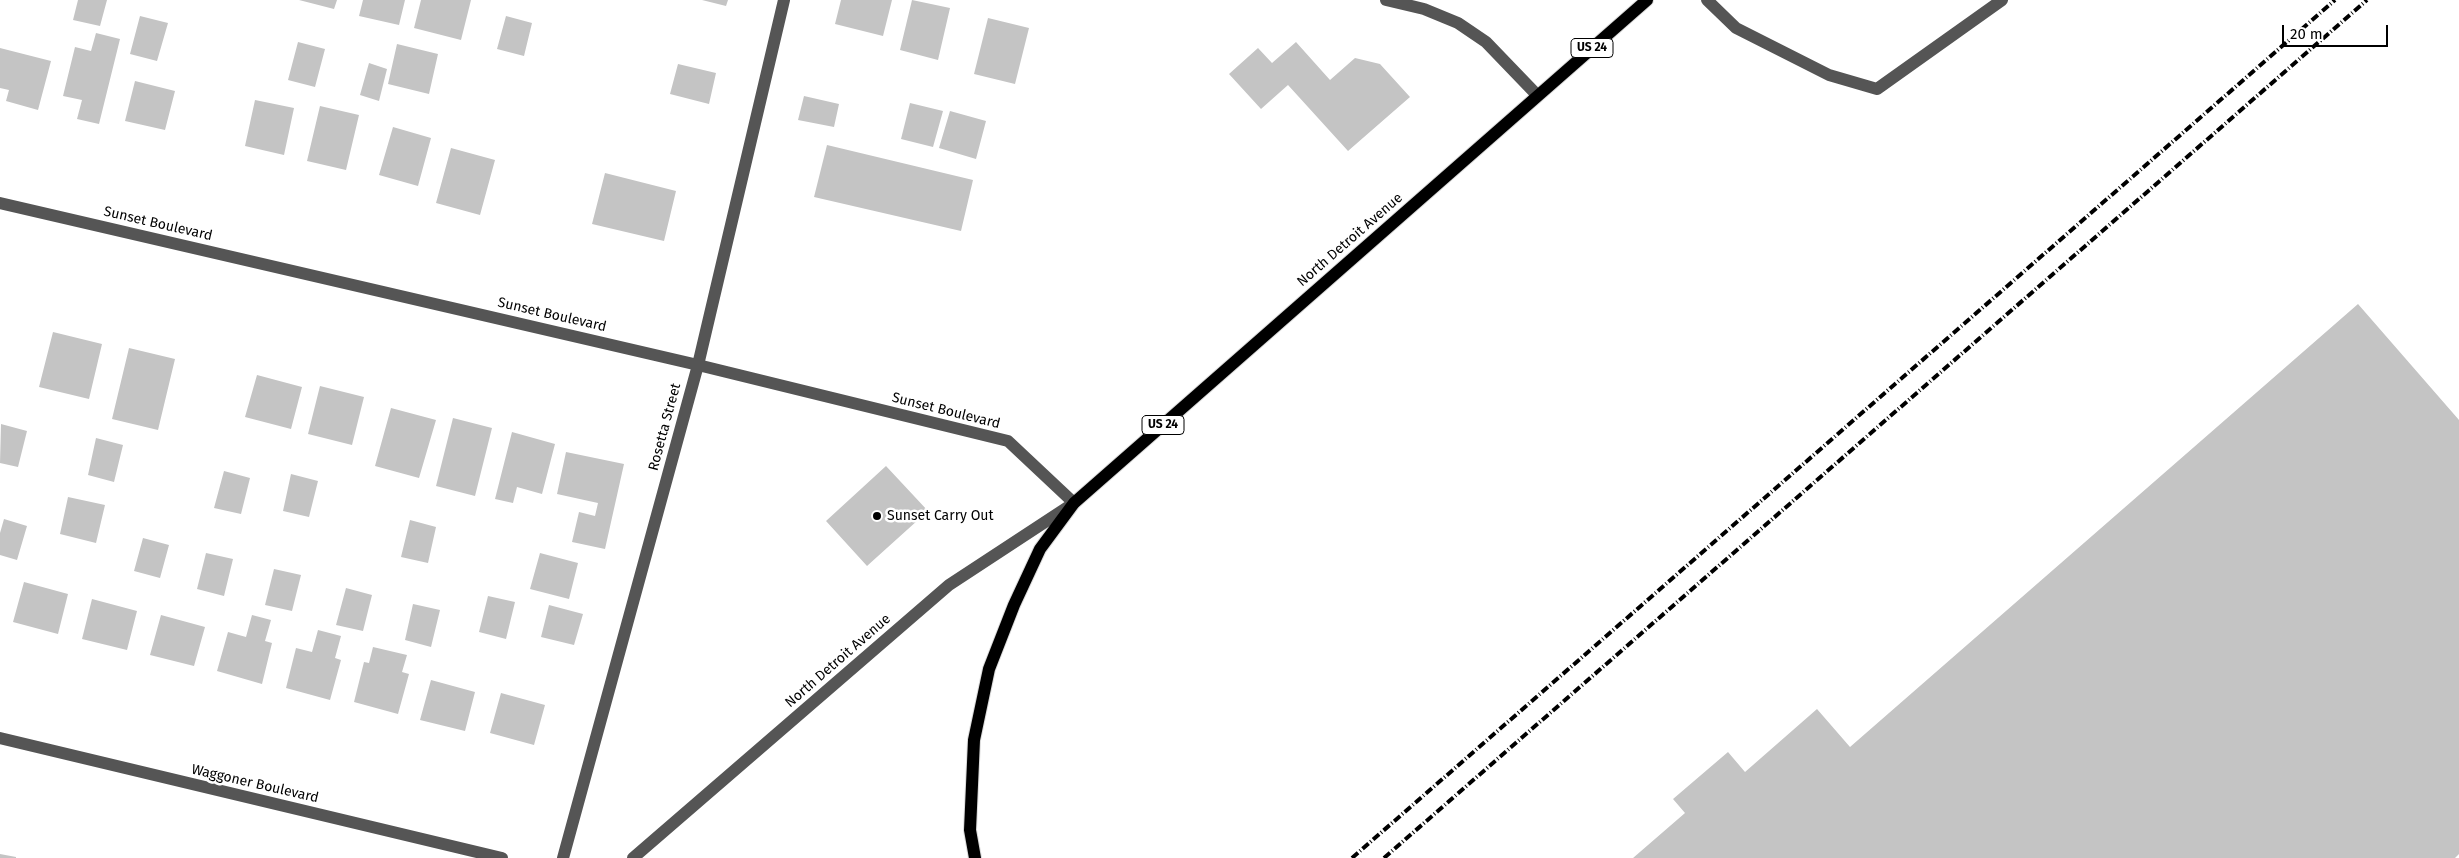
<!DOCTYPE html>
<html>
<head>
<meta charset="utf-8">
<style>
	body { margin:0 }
	#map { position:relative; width:2459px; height:858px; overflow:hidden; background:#fff; font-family:"Fira Sans",sans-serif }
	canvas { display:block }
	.scale { position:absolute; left:2282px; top:25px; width:106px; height:22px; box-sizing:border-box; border:2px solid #000; border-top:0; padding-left:6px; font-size:15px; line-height:18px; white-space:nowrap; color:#000; -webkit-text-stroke:4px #fff; paint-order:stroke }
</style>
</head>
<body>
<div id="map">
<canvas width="2459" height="858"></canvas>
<div class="scale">20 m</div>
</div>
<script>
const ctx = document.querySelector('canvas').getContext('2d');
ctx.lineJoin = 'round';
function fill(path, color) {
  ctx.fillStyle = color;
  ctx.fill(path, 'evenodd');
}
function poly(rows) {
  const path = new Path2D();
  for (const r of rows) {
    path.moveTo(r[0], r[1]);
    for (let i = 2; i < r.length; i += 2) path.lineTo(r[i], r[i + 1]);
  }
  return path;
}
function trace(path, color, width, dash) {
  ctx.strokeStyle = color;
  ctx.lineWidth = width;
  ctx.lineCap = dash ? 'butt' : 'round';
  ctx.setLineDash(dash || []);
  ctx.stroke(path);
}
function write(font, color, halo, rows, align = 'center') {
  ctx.font = font + ' "Fira Sans",sans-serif';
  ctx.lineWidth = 5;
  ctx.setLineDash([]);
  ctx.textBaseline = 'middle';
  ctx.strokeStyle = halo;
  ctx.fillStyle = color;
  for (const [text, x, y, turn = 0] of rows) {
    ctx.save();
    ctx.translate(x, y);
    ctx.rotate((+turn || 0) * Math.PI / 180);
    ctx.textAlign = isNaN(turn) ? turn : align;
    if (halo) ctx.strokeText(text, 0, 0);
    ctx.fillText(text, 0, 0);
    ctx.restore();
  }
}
const building = poly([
	[78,0,107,0,100,26,73,20],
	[299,0,337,0,334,9],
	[363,0,405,0,399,25,359,16],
	[421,0,471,0,461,40,414,28],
	[702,0,728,0,726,6],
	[841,0,892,0,883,36,835,24],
	[912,0,950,8,938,60,900,50],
	[140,16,168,23,157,61,130,54],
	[506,16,532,23,524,56,497,49],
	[988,18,1029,28,1015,84,974,74],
	[96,33,120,39,99,124,77,119,82,100,63,96,75,47,91,51],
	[298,42,325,49,315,87,288,80],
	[1296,42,1330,80,1355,58,1380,64,1410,97,1348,151,1288,85,1261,109,1229,74,1258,48,1272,63],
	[397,44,438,54,429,94,388,84],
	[0,48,51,61,38,110,6,101,9,90,0,88],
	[369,63,387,69,379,101,360,95],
	[678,64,716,73,709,104,670,94],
	[135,81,175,91,165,130,125,121],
	[804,96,839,104,834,127,798,120],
	[255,100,294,108,284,155,245,146],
	[910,103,943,111,933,147,901,139],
	[320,106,359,115,346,170,307,161],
	[950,111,986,121,976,159,939,148],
	[393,127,431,138,418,186,379,175],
	[827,145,973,180,961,231,814,197],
	[451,148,495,160,480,215,436,203],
	[605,173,676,191,664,241,592,224],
	[2358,304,2459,420,2459,854,2455,858,1633,858,1685,813,1673,799,1728,752,1745,772,1817,709,1850,747],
	[53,332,102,344,89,399,39,387],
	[129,348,175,359,158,430,112,419],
	[257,375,302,387,291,429,245,417],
	[320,386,364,397,352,445,308,434],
	[391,408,436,420,419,478,375,466],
	[453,418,492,428,475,496,436,486],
	[1,424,27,431,18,467,0,463],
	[512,432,555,444,542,494,517,487,513,503,495,499],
	[96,438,123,445,114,482,88,475],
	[566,452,624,464,605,549,572,542,579,512,595,516,598,503,557,494],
	[886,466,928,511,867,566,826,521],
	[224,471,250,478,241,514,214,508],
	[291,474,318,481,309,517,283,511],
	[68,497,105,505,96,543,60,534],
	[4,519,27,526,17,560,0,555,0,533],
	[410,520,436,527,428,563,401,557],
	[143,538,169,545,160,578,134,571],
	[206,553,233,559,224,596,197,589],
	[540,553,578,563,569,599,530,589],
	[274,569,301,575,292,611,265,605],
	[24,582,68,594,58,634,13,622],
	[346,588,372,595,363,631,336,625],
	[488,596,515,602,506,639,479,632],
	[92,599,137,611,127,650,82,639],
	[413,604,440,610,431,647,405,640],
	[549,605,583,614,574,645,541,637],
	[161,615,205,627,194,666,150,655],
	[252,615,271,620,265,641,272,643,262,684,217,671,228,632,246,637],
	[318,630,341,636,335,658,341,660,330,700,286,688,296,648,312,652],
	[373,647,407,655,402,672,409,674,398,714,354,702,364,662,369,663],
	[431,680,475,692,465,731,420,720],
	[501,693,545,705,534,745,490,733],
	[0,854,16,857,16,858,0,858]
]);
const minor = poly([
	[1386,0,1424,9,1458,23,1486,42,1537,95],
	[1707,0,1736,28,1829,75,1877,89,2002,0],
	[0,203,698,365,1008,441,1074,503,949,585,633,858],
	[0,738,502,858],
	[563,858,698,365,784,0]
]);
const major = poly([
	[975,858,970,830,974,740,989,669,1014,605,1040,549,1074,503,1647,0]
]);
const rail = poly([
	[1352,858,2335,0],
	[1384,858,2367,0]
]);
const markers = [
	[877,516,5,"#000"]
];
const shields = [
	[1592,48,42],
	[1163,425,42]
];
const shieldNames = [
	["US 24",1592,48],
	["US 24",1163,425]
];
const streetNames = [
	["Sunset Boulevard",158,224,13],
	["North Detroit Avenue",1350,240,-41],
	["Sunset Boulevard",552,315,13],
	["Sunset Boulevard",946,411,14],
	["Rosetta Street",665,427,-75],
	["North Detroit Avenue",838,661,-41],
	["Waggoner Boulevard",255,784,13]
];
const poiNames = [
	["Sunset Carry Out",887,516]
];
fill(building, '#c4c4c4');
trace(major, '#dbdbdb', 14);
trace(minor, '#555', 12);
trace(major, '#000', 12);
trace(rail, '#000', 4, [8, 2.5, 1, 2.5]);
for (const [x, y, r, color] of markers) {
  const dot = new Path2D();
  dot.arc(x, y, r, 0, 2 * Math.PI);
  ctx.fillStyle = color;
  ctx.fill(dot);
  trace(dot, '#fff', 2);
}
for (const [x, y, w] of shields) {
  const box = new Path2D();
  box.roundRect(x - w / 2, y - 9.5, w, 19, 4);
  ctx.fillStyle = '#fff';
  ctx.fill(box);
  trace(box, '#000', 1);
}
write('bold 12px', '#000', null, shieldNames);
write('14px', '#000', '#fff', streetNames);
write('14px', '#000', '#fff', poiNames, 'left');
</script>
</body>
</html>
